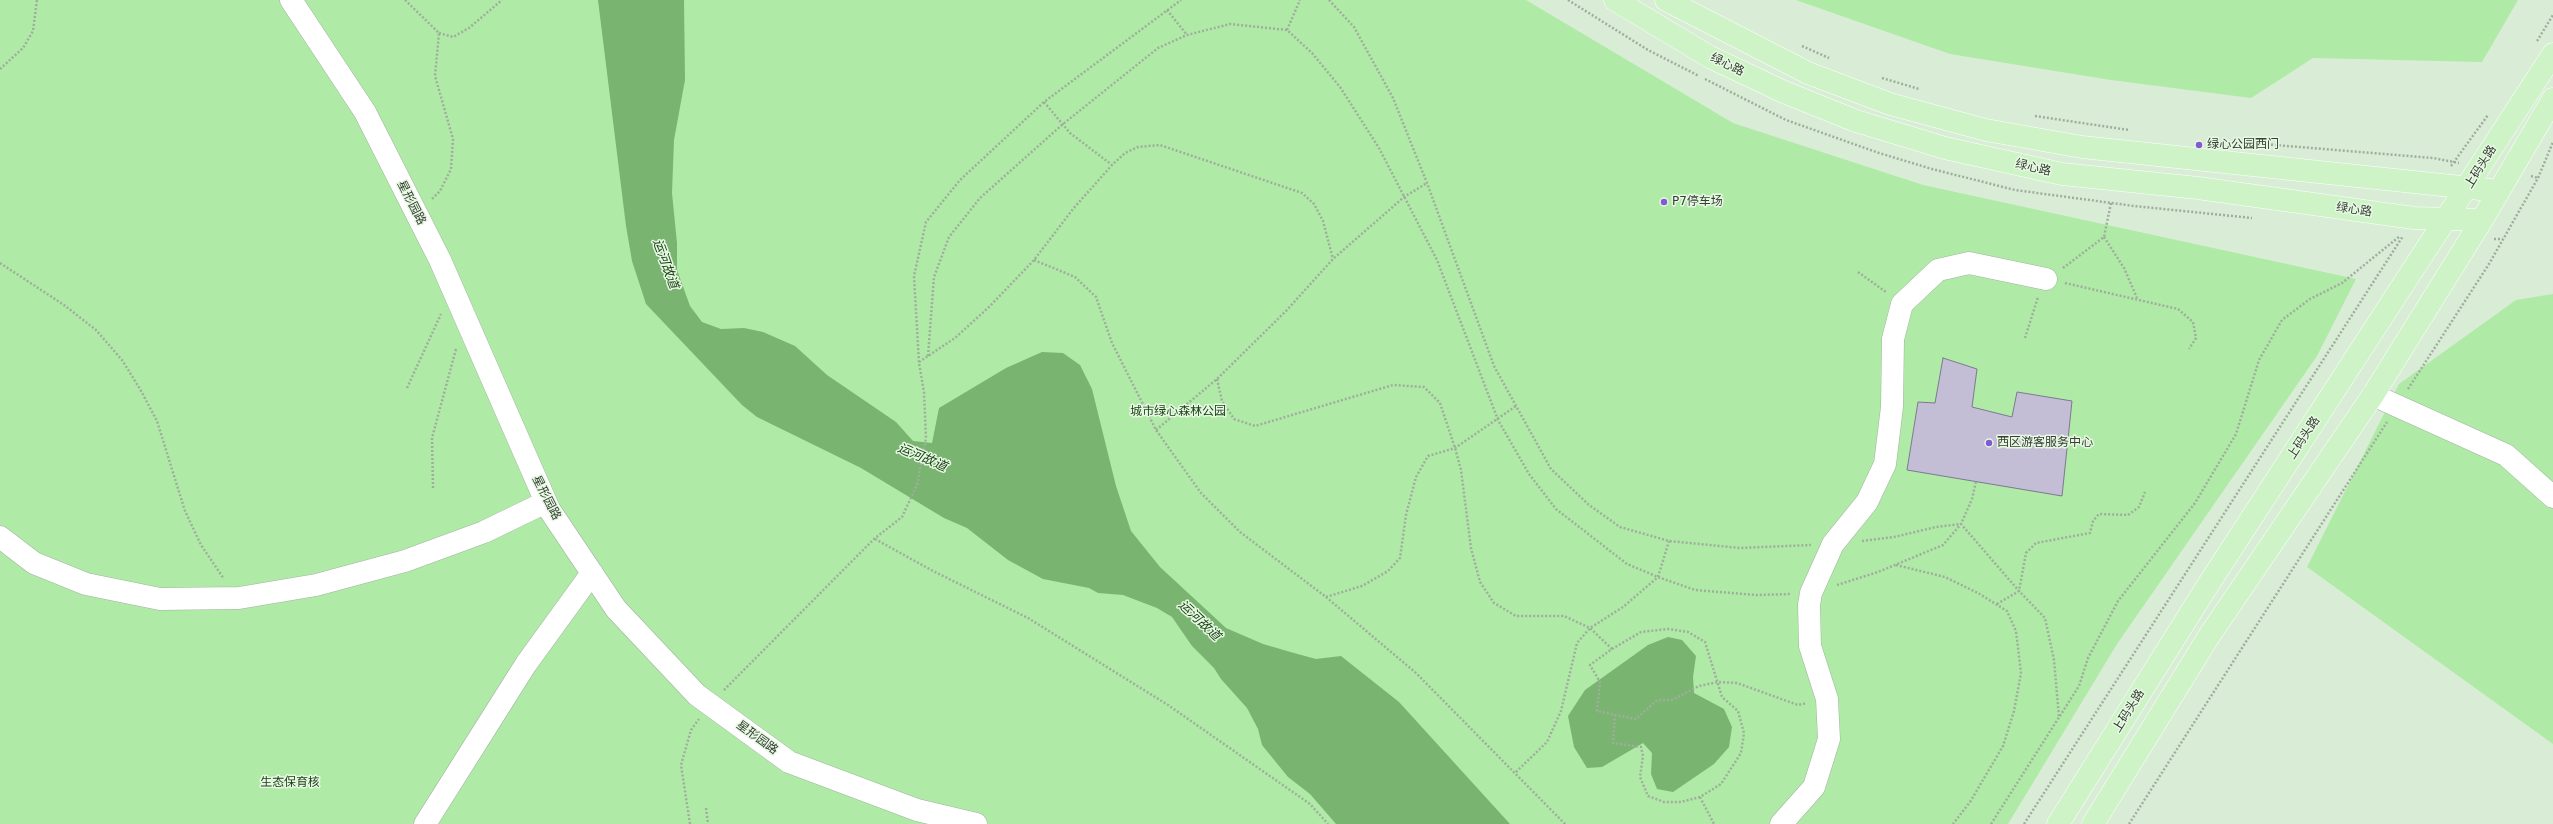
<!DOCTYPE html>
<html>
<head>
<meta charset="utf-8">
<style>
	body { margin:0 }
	canvas { display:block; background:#d9ecd6 }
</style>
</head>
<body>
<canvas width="2553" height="824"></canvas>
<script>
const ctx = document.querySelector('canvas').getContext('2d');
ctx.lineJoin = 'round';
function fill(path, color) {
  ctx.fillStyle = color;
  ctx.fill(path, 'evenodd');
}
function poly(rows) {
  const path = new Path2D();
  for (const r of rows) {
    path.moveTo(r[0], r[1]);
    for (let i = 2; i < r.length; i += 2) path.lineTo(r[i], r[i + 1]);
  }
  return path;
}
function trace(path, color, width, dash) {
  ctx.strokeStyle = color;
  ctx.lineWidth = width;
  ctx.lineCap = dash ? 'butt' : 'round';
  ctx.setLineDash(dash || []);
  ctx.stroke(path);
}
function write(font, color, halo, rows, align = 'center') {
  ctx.font = font + ' "DejaVu Sans","Noto Sans SC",sans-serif';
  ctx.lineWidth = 3;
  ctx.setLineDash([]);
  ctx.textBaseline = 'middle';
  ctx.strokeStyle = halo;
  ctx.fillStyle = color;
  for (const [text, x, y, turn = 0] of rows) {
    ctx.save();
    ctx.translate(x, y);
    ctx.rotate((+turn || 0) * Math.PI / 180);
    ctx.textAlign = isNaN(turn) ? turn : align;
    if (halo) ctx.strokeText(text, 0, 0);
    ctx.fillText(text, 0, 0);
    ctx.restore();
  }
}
const green = poly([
	[0,0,1526,0,1733,123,1923,185,2356,279,2317,356,2117,644,2008,824,0,824],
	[1796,0,2518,0,2482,62,2313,58,2251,98,2111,80,1950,54],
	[2553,294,2553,744,2307,567,2399,384,2516,300]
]);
const water = poly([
	[598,0,684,0,685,80,674,140,672,193,677,243,677,270,690,306,702,322,721,329,744,328,763,332,795,346,827,375,896,422,913,441,932,443,939,408,1006,368,1042,352,1063,353,1080,365,1092,389,1116,486,1131,531,1160,567,1226,628,1263,644,1294,653,1316,659,1341,656,1399,702,1510,824,1336,824,1310,794,1288,777,1262,745,1258,729,1247,708,1221,679,1214,668,1192,646,1172,617,1157,608,1123,595,1098,593,1089,588,1043,579,1008,560,967,528,944,518,861,468,757,417,742,405,646,304,632,261,626,226],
	[1668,637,1682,640,1696,656,1693,677,1694,693,1724,709,1732,727,1729,747,1714,764,1673,792,1657,789,1651,774,1652,753,1643,743,1602,767,1587,768,1574,747,1568,716,1585,690,1648,645]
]);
const building = poly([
	[1943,358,1977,369,1972,407,2012,417,2017,392,2072,401,2062,496,1907,470,1918,402,1935,403,1943,358]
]);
const path = poly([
	[405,0,439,33,435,76,453,139,451,169,440,191,431,200],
	[1329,0,1354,27,1393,98,1427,183,1494,366,1551,469,1589,505,1620,527,1669,541,1740,548,1811,545],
	[1568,0,1648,50,1699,76],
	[1167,10,1187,35],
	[1287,30,1300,0],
	[439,33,453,37,469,28,502,0],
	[2537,41,2553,15],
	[1802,46,1829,58],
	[0,69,23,48,33,31,37,0],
	[1882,78,1919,89],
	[1705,79,1786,120,1879,153,1932,169,2015,190,2134,206,2252,218],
	[1044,102,1070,133,1112,165],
	[2035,116,2129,130],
	[2263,144,2433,158,2459,163],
	[2451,166,2488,115],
	[2531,176,2538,178],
	[2104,237,2124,268,2137,298],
	[2494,239,2503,239],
	[1034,260,1075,277,1096,297,1112,343,1156,430,1201,493,1240,532,1326,597,1416,673,1565,824],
	[0,263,64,305,96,330,122,360,140,389,157,421,185,511,201,545,224,579],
	[2063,268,2104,237,2111,203],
	[1858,272,1886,292],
	[2065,283,2178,309,2193,322,2196,338,2189,349],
	[2025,338,2038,297],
	[928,356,934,277,949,237,980,198,1063,124,1158,48,1187,35,1230,24,1287,30,1312,53,1340,87,1379,148,1437,260,1498,420,1529,474,1556,509,1627,564,1658,577,1695,590,1756,595,1791,594],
	[919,362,955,338,990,306,1034,260,1073,209,1112,165,1125,153,1138,147,1160,145,1302,193,1314,204,1323,221,1333,259],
	[1217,379,1222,401,1234,419,1255,426,1393,385,1424,387,1440,403,1455,448,1461,470,1471,548,1480,582,1494,603,1516,616,1564,616,1590,628,1612,649,1590,665,1600,682,1597,711,1636,719,1657,700,1672,700,1699,686,1718,682,1737,683,1798,705,1807,703],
	[407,388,441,314],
	[2408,389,2489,264,2538,178,2553,142],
	[1156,430,1217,379,1286,311,1333,259,1404,197,1427,183],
	[433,488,432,438,456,349],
	[875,539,933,571,1028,618,1168,705,1310,804,1328,824],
	[1862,541,1894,537,1936,527,1961,524,2019,591,2045,618,2054,660,2059,717],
	[1896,565,1945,577,1978,593,2007,611,2016,631,2021,673,2014,711,2003,746,1970,802,1953,824],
	[1837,585,1878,572,1943,545,1961,524,1972,499,1976,481],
	[1326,597,1362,586,1388,571,1400,558,1406,515,1416,477,1428,456,1455,448,1516,406],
	[1997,604,2019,591,2026,553,2036,543,2090,533,2093,521,2099,514,2128,515,2139,507,2145,492],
	[1612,649,1641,632,1668,629,1688,632,1705,642,1722,697,1738,711,1744,733,1741,753,1721,784,1700,797,1681,802,1664,802,1648,796,1640,777,1643,756,1641,747,1613,743,1615,715],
	[724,690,874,539,902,517,917,485,926,438,924,392,919,363,914,276,926,222,960,180,1044,102,1181,0],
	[1516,772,1547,742,1561,711,1577,643,1590,628,1623,607,1658,577,1669,541],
	[1700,797,1714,824],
	[706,808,708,824],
	[690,824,681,765,691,730,699,719],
	[1991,824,2079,686,2088,658,2118,601,2195,503,2236,434,2259,360,2282,320,2310,299,2342,283,2400,236],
	[2024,824,2403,236],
	[2129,824,2387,422]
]);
const minor = poly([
	[291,0,365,112,440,260,549,509,616,609,697,695,789,762,917,810,976,824],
	[2373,395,2506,455,2553,497],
	[0,537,34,563,86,584,160,599,239,598,316,585,405,561,484,532,546,502],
	[425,824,526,664,592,573],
	[1781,824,1814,787,1829,739,1827,699,1810,646,1809,605,1811,593,1833,544,1867,502,1885,464,1892,407,1893,339,1902,304,1938,270,1969,263,2046,279]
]);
const major = poly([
	[1615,0,1710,57,1784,92,1856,121,1945,148,2062,174,2198,188,2414,218,2482,220],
	[1666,0,1808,73,1890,104,1986,130,2082,147,2499,191],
	[2058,824,2208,585,2553,54],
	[2093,824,2209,636,2373,395,2482,220,2553,99]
]);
const markers = [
	[2199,145,4,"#845ad3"],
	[1664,202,4,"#845ad3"],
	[1989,443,4,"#845ad3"]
];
const streetNames = [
	["绿心路",1727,65,26],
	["上码头路",2481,167,-58],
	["绿心路",2033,168,13],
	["星形园路",411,203,63],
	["绿心路",2354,210,8],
	["上码头路",2304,438,-57],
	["星形园路",546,498,63],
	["上码头路",2129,711,-58],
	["星形园路",757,738,36]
];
const poiNames = [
	["绿心公园西门",2207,145],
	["P7停车场",1672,202],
	["西区游客服务中心",1997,443]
];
const parkNames = [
	["城市绿心森林公园",1178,412],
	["生态保育核",290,783]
];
const waterNames = [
	["运河故道",665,264,70],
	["运河故道",922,458,23],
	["运河故道",1199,621,43]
];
fill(green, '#b0eaa7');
fill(water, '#7ab471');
fill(building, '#c3bdd5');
trace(building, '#7e798f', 1);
trace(minor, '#a1b39f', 23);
trace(major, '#fff', 23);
trace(path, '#9fae9c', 2.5, [2, 2]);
trace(minor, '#fff', 22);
trace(major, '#cdf3c7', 22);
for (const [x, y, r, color] of markers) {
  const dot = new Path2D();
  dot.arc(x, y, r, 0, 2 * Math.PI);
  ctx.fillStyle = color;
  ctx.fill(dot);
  trace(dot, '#e7f9e3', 1.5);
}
write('12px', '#353d34', '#e7f9e3', streetNames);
write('12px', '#353d34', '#e7f9e3', poiNames, 'left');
write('12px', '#173e11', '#e7f9e3', parkNames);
write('italic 13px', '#173f11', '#e7f9e3', waterNames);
</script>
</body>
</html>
